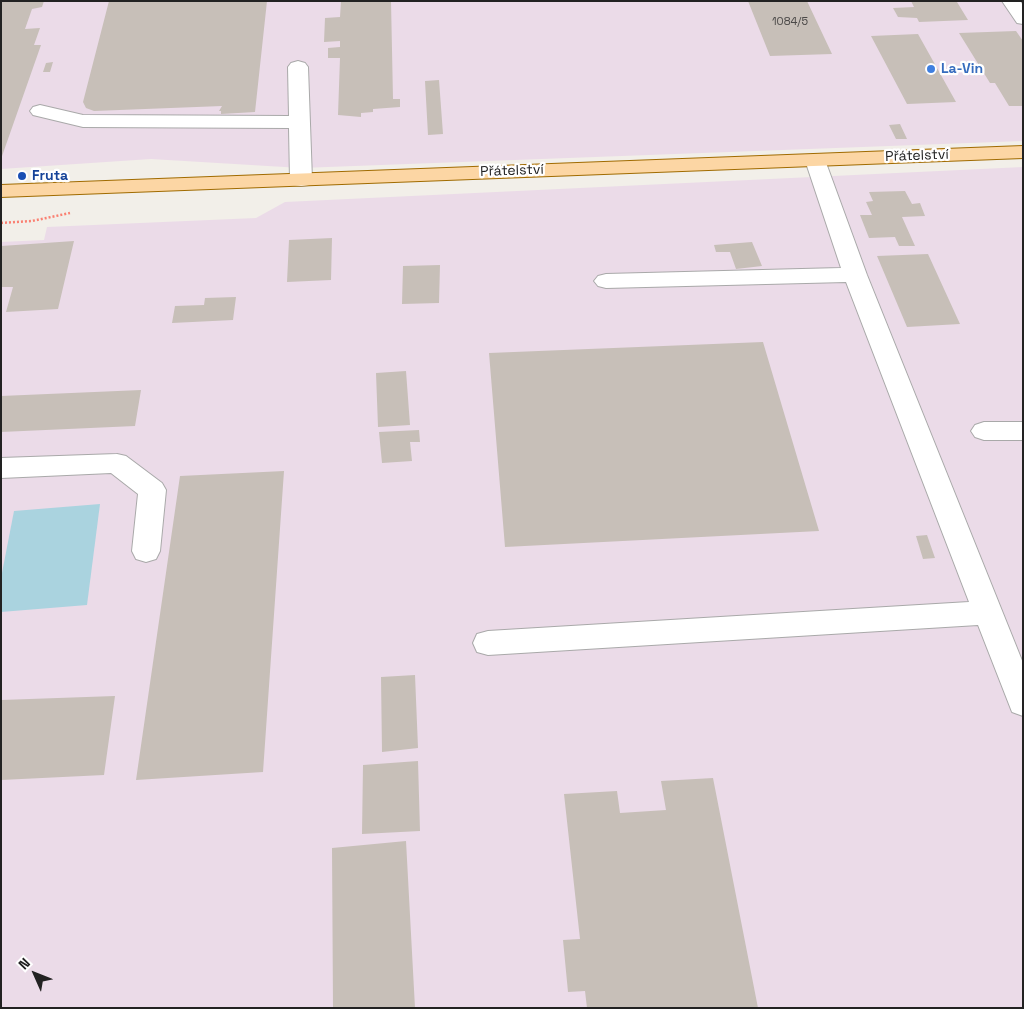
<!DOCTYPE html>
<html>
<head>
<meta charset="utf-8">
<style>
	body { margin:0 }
	#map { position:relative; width:1024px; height:1009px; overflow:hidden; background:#f2efe9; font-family:"Space Grotesk",sans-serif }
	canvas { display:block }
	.frame { position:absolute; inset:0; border:2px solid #222; pointer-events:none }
	.north { position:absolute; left:10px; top:949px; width:50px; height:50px; -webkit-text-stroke:4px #fff; paint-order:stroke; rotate:314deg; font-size:14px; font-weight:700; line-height:20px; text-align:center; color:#222 }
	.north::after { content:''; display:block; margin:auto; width:18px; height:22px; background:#222; clip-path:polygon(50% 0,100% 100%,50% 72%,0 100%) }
</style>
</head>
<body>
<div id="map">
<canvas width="1024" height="1009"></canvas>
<div class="frame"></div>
<div class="north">N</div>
</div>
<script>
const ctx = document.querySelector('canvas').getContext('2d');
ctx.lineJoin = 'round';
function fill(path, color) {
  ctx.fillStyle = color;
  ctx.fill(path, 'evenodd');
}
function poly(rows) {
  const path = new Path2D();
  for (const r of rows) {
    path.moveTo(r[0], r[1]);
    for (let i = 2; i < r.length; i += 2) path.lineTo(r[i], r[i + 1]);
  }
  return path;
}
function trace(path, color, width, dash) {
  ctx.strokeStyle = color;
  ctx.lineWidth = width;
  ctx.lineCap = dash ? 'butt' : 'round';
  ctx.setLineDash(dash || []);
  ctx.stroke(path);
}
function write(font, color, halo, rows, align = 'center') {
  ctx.font = font + ' "Space Grotesk",sans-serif';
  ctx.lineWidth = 4.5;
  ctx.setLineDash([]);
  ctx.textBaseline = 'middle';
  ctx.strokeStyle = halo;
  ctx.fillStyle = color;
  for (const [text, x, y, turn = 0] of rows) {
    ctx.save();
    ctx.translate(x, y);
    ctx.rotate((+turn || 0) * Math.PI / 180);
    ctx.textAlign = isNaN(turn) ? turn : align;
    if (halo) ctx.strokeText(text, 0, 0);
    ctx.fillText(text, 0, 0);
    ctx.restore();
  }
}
const industrial = poly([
	[1,1,1023,1,1023,141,301,168,151,159,1,169],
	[1023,167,1023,1008,1,1008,1,242,44,240,47,227,256,218,285,202]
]);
const water = poly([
	[100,504,87,605,1,612,1,578,14,511]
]);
const building = poly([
	[1,1,44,1,42,7,32,9,25,29,40,28,34,45,41,45,1,159],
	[109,1,267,1,255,112,221,114,221,111,219,111,222,106,94,111,86,108,83,102],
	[341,1,391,1,393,99,400,99,400,107,373,109,373,112,361,113,361,117,338,115,340,58,328,58,328,48,340,47,340,41,324,42,325,18,340,17],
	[748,1,807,1,832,54,770,56],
	[911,1,957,2,968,20,919,22,917,18,898,17,893,8,914,7],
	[1016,31,1023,41,1023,106,1009,106,995,83,990,83,959,33],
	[918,34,956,102,907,104,871,36],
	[53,62,50,72,43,72,46,63],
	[439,80,443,134,428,135,425,81],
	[900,124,907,139,896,139,889,125],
	[905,191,912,204,920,203,925,216,902,217,915,246,899,246,895,237,869,238,860,215,872,215,866,202,873,201,869,192],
	[332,238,331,280,287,282,289,240],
	[74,241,58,309,6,312,13,287,1,287,1,246],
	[752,242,762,266,736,269,730,252,716,252,714,245],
	[928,254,960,324,907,327,877,256],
	[440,265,439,303,402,304,403,266],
	[236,297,233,320,172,323,175,306,204,305,205,298],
	[763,342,819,531,505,547,489,353],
	[406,371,410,425,378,427,376,373],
	[141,390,135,426,1,432,1,396],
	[419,430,420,442,410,442,412,461,382,463,379,432],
	[284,471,263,772,136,780,180,476],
	[927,535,935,558,923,559,916,536],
	[415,675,418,748,382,752,381,677],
	[115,696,104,775,1,780,1,700],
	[418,761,420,831,362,834,363,765],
	[713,778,758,1008,587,1008,585,991,568,992,563,940,580,939,564,794,617,791,620,813,666,810,661,781],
	[406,841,415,1008,333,1008,332,848]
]);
const path = poly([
	[1,223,32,221,70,213]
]);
const minor = poly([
	[1002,1,1020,1,1023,5,1023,24,1017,23,1002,1],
	[298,61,305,63,308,67,312,180,309,185,301,186,293,185,290,180,289,128,83,127,33,115,30,111,33,107,40,105,83,115,289,116,288,67,291,63,298,61],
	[815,154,822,156,825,160,867,275,1023,663,1023,716,1012,712,978,625,488,655,477,652,473,643,477,634,488,631,969,602,846,282,606,288,598,286,594,281,598,276,606,274,841,268,805,160,808,156,815,154],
	[984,422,1023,422,1023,440,984,440,975,437,971,431,975,425,984,422],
	[117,454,126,456,162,483,166,490,160,551,156,559,146,562,136,559,132,551,138,494,111,473,1,478,1,458,117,454]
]);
const major = poly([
	[1023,146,1023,158,1,197,1,185,1023,146]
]);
const markers = [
	[931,69,5,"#3f7fe0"],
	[22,176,5,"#1a4fb4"]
];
const farNumbernames = [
	["1084/5",790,22]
];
const farShopnames = [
	["La-Vin",941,69]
];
const farStreetnames = [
	["Přátelství",917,156,-2],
	["Přátelství",512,171,-2]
];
const farTransitnames = [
	["Fruta",32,176]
];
fill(industrial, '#ebdbe8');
fill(water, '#aad3df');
fill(building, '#c7bfb8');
trace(minor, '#a9a9a9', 2);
trace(major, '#a06b00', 2);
trace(path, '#fa8072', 2.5, [2, 2]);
fill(minor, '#fff');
fill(major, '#fcd6a4');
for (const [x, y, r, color] of markers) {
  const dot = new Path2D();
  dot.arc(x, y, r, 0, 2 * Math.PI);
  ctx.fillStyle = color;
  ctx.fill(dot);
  trace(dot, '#fff', 2);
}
write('11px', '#4b4948', null, farNumbernames);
write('bold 14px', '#366cbe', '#fff', farShopnames, 'left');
write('14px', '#222', '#fff', farStreetnames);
write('bold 14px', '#164399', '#fff', farTransitnames, 'left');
</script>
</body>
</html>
